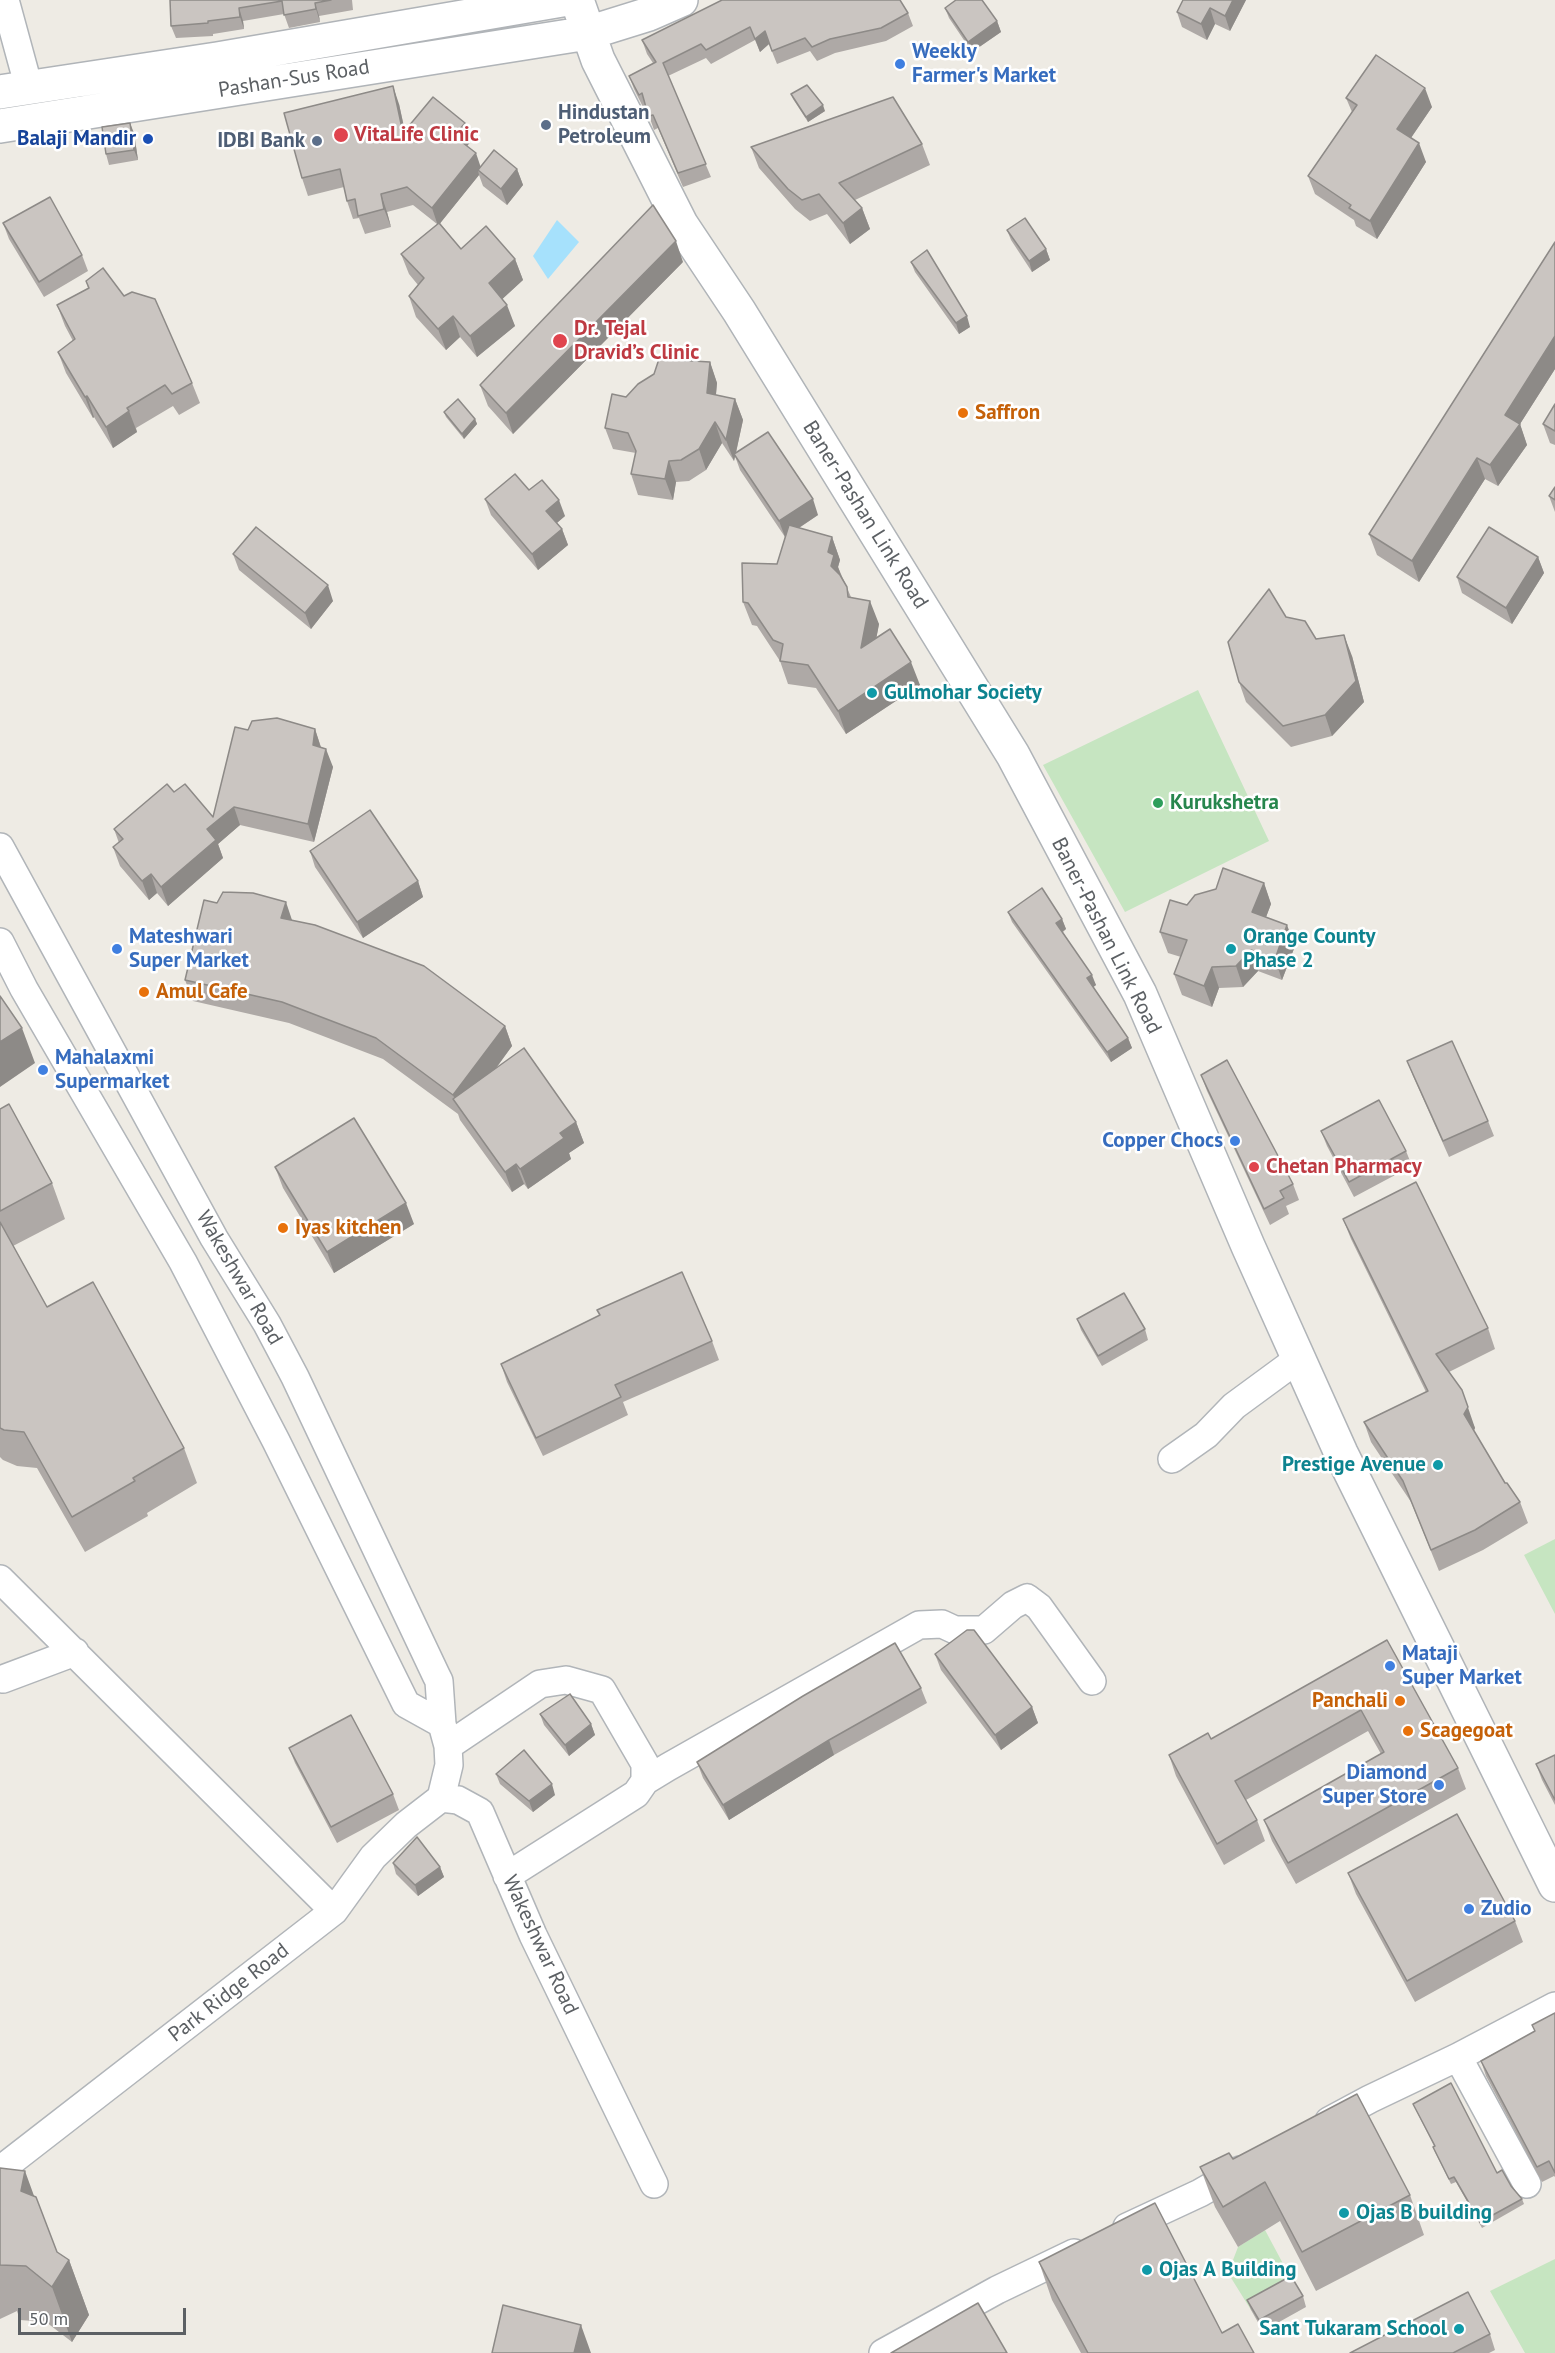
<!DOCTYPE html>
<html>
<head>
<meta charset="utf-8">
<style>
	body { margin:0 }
	#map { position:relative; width:1555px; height:2353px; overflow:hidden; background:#eeebe4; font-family:"PT Sans",sans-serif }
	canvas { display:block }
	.scale { position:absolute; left:18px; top:2308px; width:168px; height:27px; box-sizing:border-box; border:3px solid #5c6064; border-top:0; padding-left:8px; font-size:18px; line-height:21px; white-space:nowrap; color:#5c6064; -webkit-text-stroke:4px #fff; paint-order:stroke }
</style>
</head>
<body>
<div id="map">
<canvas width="1555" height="2353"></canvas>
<div class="scale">50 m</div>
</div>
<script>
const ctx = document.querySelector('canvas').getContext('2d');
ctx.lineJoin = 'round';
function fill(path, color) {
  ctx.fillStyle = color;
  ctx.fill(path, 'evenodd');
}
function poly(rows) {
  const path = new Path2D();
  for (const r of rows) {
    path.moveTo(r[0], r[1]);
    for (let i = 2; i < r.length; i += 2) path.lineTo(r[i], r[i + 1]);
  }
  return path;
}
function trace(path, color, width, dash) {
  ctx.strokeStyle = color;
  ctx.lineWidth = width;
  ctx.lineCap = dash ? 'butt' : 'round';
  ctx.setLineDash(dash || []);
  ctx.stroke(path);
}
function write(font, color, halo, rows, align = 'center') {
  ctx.font = font + ' "PT Sans",sans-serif';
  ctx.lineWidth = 5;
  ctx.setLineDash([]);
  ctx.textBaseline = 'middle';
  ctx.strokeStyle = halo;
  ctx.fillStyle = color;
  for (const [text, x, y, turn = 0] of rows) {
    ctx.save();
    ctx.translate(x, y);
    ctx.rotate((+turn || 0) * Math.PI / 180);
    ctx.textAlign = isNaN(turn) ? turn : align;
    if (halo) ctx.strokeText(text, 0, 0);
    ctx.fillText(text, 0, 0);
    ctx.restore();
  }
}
const green = poly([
	[1198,690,1269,841,1125,912,1043,765],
	[1555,1539,1555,1614,1524,1555],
	[1265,2230,1295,2286,1251,2310,1228,2273,1238,2247],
	[1555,2259,1555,2353,1525,2353,1490,2291]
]);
const water = poly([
	[557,220,579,242,548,279,533,256]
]);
const street = poly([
	[5,0,29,88],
	[0,847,214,1238,267,1324,295,1377,436,1675,439,1681,442,1724,448,1746,449,1765,441,1798],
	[0,942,24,989,183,1262,276,1441,406,1704,442,1724],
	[1172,1459,1206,1435,1234,1406,1298,1359],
	[0,1579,334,1911],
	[3,1679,75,1652],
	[448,1746,540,1684,566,1680,602,1690,645,1764,645,1781],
	[441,1798,458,1800,480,1812,533,1935,654,2184],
	[507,1876,636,1794,645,1781,668,1767,919,1625,942,1624,955,1630,984,1630,1013,1605,1027,1598,1039,1607,1092,1681],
	[1458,2057,1527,2184],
	[1329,2121,1370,2099,1458,2057,1555,2006],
	[0,2170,334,1911,373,1857,406,1825,441,1798],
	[1127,2227,1200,2193,1240,2170],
	[883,2353,997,2290,1074,2253]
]);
const secondary = poly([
	[577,0,598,60,681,224,739,311,1013,755,1140,994,1248,1246,1341,1453,1555,1885],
	[0,92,217,59,562,0],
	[0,126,588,33,649,14,681,0]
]);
const wall = poly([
	[170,0,352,0,353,10,319,16,320,22,289,28,284,14,243,21,244,29,213,34,213,36,176,38,171,26],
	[722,0,908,13,913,26,886,41,835,53,817,61,810,51,777,64,769,44,760,52,755,40,711,64,706,58,668,76,711,177,683,187,658,128,654,130,646,107,644,109,634,89,629,76,653,63,647,54,642,40],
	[1183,0,1246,0,1230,31,1215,24,1207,40,1182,27,1177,12],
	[945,8,997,21,1001,32,972,52,949,18],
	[791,94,825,111,808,122,793,99],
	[1346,98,1432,107,1411,138,1426,162,1377,239,1356,226,1354,220,1315,194,1308,176,1352,112],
	[399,104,405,131,465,123,471,141,467,146,480,166,517,169,523,185,507,205,483,186,479,175,440,223,461,249,515,259,523,280,502,299,515,326,477,357,460,337,446,350,416,317,409,296,418,285,409,274,401,254,437,224,413,205,387,212,391,227,365,234,359,218,353,219,347,201,344,187,308,196,302,178],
	[134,133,138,160,109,165,106,154],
	[922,144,930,165,855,200,862,208,870,229,850,244,827,214,810,221,795,209,759,168,751,147],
	[3,223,82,255,88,271,44,297,9,239],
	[1007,230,1046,249,1050,260,1032,272,1011,240],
	[1555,242,1555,369,1520,424,1527,445,1498,486,1485,479,1419,582,1377,555,1369,534],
	[683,262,513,434,488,406,480,385],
	[911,262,970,327,959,334,915,272],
	[86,281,124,296,192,383,200,403,179,415,173,406,136,428,137,432,113,448,94,417,93,418,66,373,58,352,73,341,65,326,57,305,88,288],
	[710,362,717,383,716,395,735,399,743,420,736,453,818,515,799,528,832,537,840,560,838,567,851,597,879,624,876,639,920,685,846,734,816,688,788,684,780,661,757,626,752,625,743,602,777,564,785,537,740,470,735,456,734,461,722,443,706,470,689,481,676,482,673,500,638,495,631,474,636,453,613,449,605,428,626,397],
	[1555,404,1555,445,1550,443,1543,424],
	[444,412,475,419,477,424,464,439,446,417],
	[1555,487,1555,512,1549,496],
	[529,490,565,516,557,523,562,529,568,545,538,570,491,515,485,499],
	[233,554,333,601,311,629,239,570],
	[1538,557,1544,573,1512,624,1462,593,1457,577],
	[1286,617,1316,639,1352,656,1364,702,1332,736,1291,747,1246,702,1239,682],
	[315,729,321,747,333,767,314,842,240,825,218,844,223,858,168,906,157,893,149,900,120,866,113,847,119,843,114,829,174,792,213,817,248,730],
	[310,851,418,881,423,897,363,938,315,867],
	[1264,883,1271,904,1266,917,1295,946,1282,980,1258,971,1243,987,1219,988,1212,1007,1182,995,1174,974,1181,957,1168,953,1160,932,1187,905],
	[217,903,292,920,505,1026,512,1046,497,1067,576,1122,584,1143,569,1153,571,1159,528,1189,524,1184,512,1192,460,1120,458,1114,383,1059,289,1023,193,1001,185,980],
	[1008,912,1062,919,1066,929,1063,932,1096,985,1093,987,1128,1038,1132,1048,1111,1062,1012,922],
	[1407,1061,1488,1121,1494,1136,1449,1157,1413,1076],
	[1201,1075,1293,1184,1299,1200,1286,1206,1289,1214,1270,1225,1207,1091],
	[0,1109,52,1183,65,1219,13,1246,47,1307,184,1448,197,1483,147,1513,148,1516,85,1552,37,1468,17,1466,3,1460,0,1457],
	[1321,1131,1406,1151,1412,1166,1354,1197,1327,1146],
	[275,1167,414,1224,334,1273,283,1188],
	[1343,1219,1488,1328,1495,1349,1449,1372,1475,1428,1474,1431,1505,1483,1520,1502,1528,1523,1483,1550,1439,1571,1411,1502,1371,1442,1364,1422,1426,1392,1351,1239],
	[599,1316,712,1341,719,1360,623,1402,628,1415,543,1456,507,1382,501,1364],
	[1077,1319,1145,1329,1148,1340,1102,1366,1081,1330],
	[1387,1640,1458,1768,1466,1789,1296,1884,1272,1841,1264,1820,1381,1754,1368,1731,1246,1800,1257,1820,1265,1841,1224,1865,1176,1776,1169,1755,1211,1739],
	[935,1654,1032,1707,1038,1723,1001,1750,941,1670],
	[921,1688,927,1703,834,1755,729,1820,703,1778,697,1762],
	[540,1714,591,1724,595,1735,569,1756,544,1725],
	[289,1748,393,1794,399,1810,337,1843,295,1763],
	[1555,1755,1555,1805,1542,1780,1536,1764],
	[496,1774,555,1795,533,1812,500,1784],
	[393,1863,440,1867,444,1877,418,1896,396,1874],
	[1348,1873,1515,1921,1523,1942,1415,2002,1356,1894],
	[1555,2013,1555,2177,1554,2176,1542,2182,1486,2076,1481,2061,1535,2031,1532,2025],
	[1413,2104,1497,2173,1511,2186,1522,2199,1524,2204,1482,2228,1456,2182,1451,2184,1435,2152,1433,2147,1434,2146],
	[1200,2167,1410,2195,1424,2235,1316,2291,1280,2221,1238,2247,1215,2207],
	[0,2168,34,2196,57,2252,69,2260,89,2315,72,2342,46,2322,20,2320,17,2311,0,2319],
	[1039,2262,1222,2333,1254,2353,1081,2353,1052,2300],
	[1303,2296,1306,2307,1263,2331,1251,2310,1247,2300],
	[1490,2334,1495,2350,1489,2353,1350,2353]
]);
const shadedWall = poly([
	[1233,0,1246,0,1230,31,1225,16],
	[315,3,319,16,320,22,316,9],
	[239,8,243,21,244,29,240,17],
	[1210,8,1215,24,1207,40,1201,24],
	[997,21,1001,32,972,52,968,42],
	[765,31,769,44,760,52,755,39],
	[393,86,399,104,409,151,403,133],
	[1425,88,1432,107,1404,148,1397,129],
	[823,105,825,111,808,122,806,117],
	[130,123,134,133,138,160,134,150],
	[465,123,471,141,461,154,454,136],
	[1419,143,1426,162,1377,239,1370,221],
	[476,153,482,171,478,170,479,175,438,226,432,208],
	[517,169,523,185,507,205,501,189],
	[381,194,387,212,391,227,384,209],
	[862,208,870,229,850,244,843,223],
	[676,241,683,262,513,434,506,413],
	[1046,249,1050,260,1032,272,1029,261],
	[515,259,523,280,497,304,489,283],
	[507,305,515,326,477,357,470,336],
	[453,316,460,337,446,350,438,329],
	[967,316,970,327,959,334,956,323],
	[1555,336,1555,369,1520,424,1527,445,1498,486,1490,465,1505,415],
	[710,362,717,383,714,414,707,393],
	[87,396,94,417,93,418,85,397],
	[735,399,743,420,734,461,726,440],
	[129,411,137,432,113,448,106,427],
	[475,419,477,424,464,439,462,434],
	[715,422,722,443,706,470,699,449],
	[1477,458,1485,479,1419,582,1412,561],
	[669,461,676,482,673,500,665,479],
	[813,499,818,515,785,537,779,521],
	[559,500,565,516,552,527,546,511],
	[562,529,568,545,538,570,532,554],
	[832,537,840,560,838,567,842,578,831,566,828,552],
	[1538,557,1544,573,1512,624,1506,608],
	[328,585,333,601,311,629,305,613],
	[870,601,879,624,870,672,861,648],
	[1344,635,1352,656,1364,702,1332,736,1325,715],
	[911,662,920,685,846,734,838,711],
	[315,729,321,748,313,745],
	[326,749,333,767,314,842,308,824],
	[234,807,240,825,218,844,223,858,168,906,161,887,207,829],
	[151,874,157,893,149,900,142,881],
	[418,881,423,897,363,938,357,922],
	[1264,883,1271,904,1260,933,1252,912],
	[286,902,293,923,281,918],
	[1062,919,1066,929,1060,933,1056,923],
	[1287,925,1295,946,1282,980,1275,959],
	[1251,950,1258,971,1243,987,1236,966],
	[1212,967,1219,988,1212,1007,1204,986],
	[1092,975,1096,985,1091,989,1087,978],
	[505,1026,512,1046,463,1113,457,1105,453,1095],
	[22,1028,35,1063,0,1087,0,1042],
	[1128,1038,1132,1048,1111,1062,1107,1052],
	[576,1122,584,1143,569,1153,571,1159,528,1189,520,1169,560,1133],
	[516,1164,524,1184,512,1192,505,1172],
	[406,1203,414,1224,334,1273,327,1252],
	[1462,1390,1475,1428,1471,1435,1464,1414],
	[1032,1707,1038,1723,1001,1750,995,1735],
	[591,1724,595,1735,569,1756,565,1745],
	[829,1740,834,1755,729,1820,723,1805],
	[552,1784,555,1795,533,1812,529,1801],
	[440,1867,444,1877,418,1896,415,1885],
	[25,2171,45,2226,21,2191],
	[69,2260,89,2315,72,2342,52,2287],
	[581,2325,591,2353,574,2353]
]);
const building = poly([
	[170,0,331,0,315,3,316,9,284,15,282,1,239,8,240,17,208,21,208,23,171,26,170,0],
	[722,0,900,0,908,13,881,28,830,39,812,47,805,38,772,51,765,31,755,39,750,27,706,50,701,44,663,63,706,164,678,173,653,115,649,116,647,111,642,93,639,95,629,76,656,62,642,40,722,0],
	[956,0,982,0,997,21,968,42,945,8,956,0],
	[1183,0,1233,0,1225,16,1210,8,1201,24,1177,12,1183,0],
	[1376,55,1425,88,1397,129,1419,143,1370,221,1349,208,1351,205,1308,176,1357,105,1346,98,1376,55],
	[807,85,823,105,806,117,791,94,807,85],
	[393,86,403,133,433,97,465,123,454,136,476,153,432,208,407,187,381,194,384,209,358,216,355,199,347,201,340,169,302,178,284,113,393,86],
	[893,97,922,144,839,183,862,208,843,223,819,194,802,200,788,189,751,147,893,97],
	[130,123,134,150,106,154,102,127,130,123],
	[494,150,517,169,501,189,478,170,494,150],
	[50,197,82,255,39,282,3,223,50,197],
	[653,205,676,241,506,413,480,385,653,205],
	[1025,218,1046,249,1029,261,1007,230,1025,218],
	[439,223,461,249,486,226,515,259,489,283,507,305,470,336,453,316,438,329,409,296,424,278,401,254,439,223],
	[1555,242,1555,336,1505,415,1520,424,1490,465,1477,458,1412,561,1369,534,1555,242],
	[927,250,967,316,956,323,911,262,927,250],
	[103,268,124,296,132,292,155,299,192,383,172,394,165,385,127,408,129,411,106,427,87,396,85,397,58,352,75,339,57,305,89,288,86,281,103,268],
	[659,359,710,362,707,393,735,399,726,440,715,422,699,449,681,460,669,461,665,479,631,474,636,451,628,433,605,428,612,394,626,397,638,384,654,374,659,359],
	[458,399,475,419,462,434,444,412,458,399],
	[1555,404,1555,431,1543,424,1555,404],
	[768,432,813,499,779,521,734,454,768,432],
	[515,474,529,490,542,480,559,500,546,511,562,529,532,554,485,499,515,474],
	[1555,487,1555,500,1549,496,1555,487],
	[789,525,832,537,828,552,834,555,831,566,840,575,847,587,848,597,870,601,861,648,890,629,911,662,838,711,808,665,780,661,783,644,773,640,748,603,743,602,742,563,777,564,789,525],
	[256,527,328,585,305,613,233,554,256,527],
	[1489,527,1538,557,1506,608,1457,577,1489,527],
	[1269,589,1286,617,1305,621,1316,639,1344,635,1356,681,1325,715,1283,726,1239,682,1228,642,1269,589],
	[277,718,315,729,313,745,326,749,308,824,234,807,207,829,216,840,161,887,151,874,142,881,113,847,123,839,114,829,167,784,174,792,185,784,213,817,235,727,248,730,252,721,277,718],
	[370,810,418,881,357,922,310,851,370,810],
	[1223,868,1264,883,1252,912,1287,925,1275,959,1251,950,1236,966,1212,967,1204,986,1174,974,1187,940,1160,932,1170,900,1187,905,1195,895,1216,889,1223,868],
	[1042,888,1062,919,1056,923,1092,975,1087,978,1128,1038,1107,1052,1008,912,1042,888],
	[223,892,253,893,286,902,281,918,315,925,424,966,505,1026,453,1095,376,1038,282,1002,185,980,204,900,217,903,223,892],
	[0,996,22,1028,0,1042,0,996],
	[1452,1041,1488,1121,1443,1141,1407,1061,1452,1041],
	[524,1048,576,1122,560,1133,564,1138,520,1169,516,1164,505,1172,453,1099,524,1048],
	[1227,1060,1293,1184,1280,1191,1284,1198,1264,1209,1201,1075,1227,1060],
	[1379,1100,1406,1151,1349,1182,1321,1131,1379,1100],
	[9,1104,52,1183,0,1211,0,1109,9,1104],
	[354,1118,406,1203,327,1252,275,1167,354,1118],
	[1416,1182,1488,1328,1436,1354,1462,1390,1468,1407,1464,1414,1505,1483,1507,1483,1520,1502,1475,1530,1431,1550,1403,1481,1364,1422,1428,1391,1343,1219,1416,1182],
	[0,1222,47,1307,93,1282,184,1448,133,1478,135,1481,72,1517,24,1432,4,1430,0,1428,0,1222],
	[682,1272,712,1341,615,1385,621,1397,536,1438,501,1364,600,1315,597,1310,682,1272],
	[1124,1293,1145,1329,1098,1356,1077,1319,1124,1293],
	[967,1630,974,1630,1032,1707,995,1735,935,1654,967,1630],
	[1387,1640,1458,1768,1288,1863,1264,1820,1384,1752,1361,1710,1235,1781,1257,1820,1217,1844,1169,1755,1208,1733,1211,1739,1387,1640],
	[895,1643,921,1688,829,1740,723,1805,697,1762,803,1696,895,1643],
	[570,1694,591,1724,565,1745,540,1714,570,1694],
	[351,1715,393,1794,331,1827,289,1748,351,1715],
	[524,1750,552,1784,529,1801,496,1774,524,1750],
	[1555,1755,1555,1800,1536,1764,1555,1755],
	[1457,1814,1515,1921,1407,1981,1348,1873,1457,1814],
	[417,1837,440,1867,415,1885,393,1863,417,1837],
	[1555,2013,1555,2173,1549,2161,1537,2167,1481,2061,1535,2031,1532,2025,1555,2013],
	[1451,2083,1497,2173,1502,2170,1511,2186,1522,2199,1480,2222,1454,2177,1449,2179,1433,2147,1435,2146,1413,2104,1451,2083],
	[1357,2094,1410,2195,1302,2252,1265,2182,1223,2207,1200,2167,1229,2153,1233,2159,1357,2094],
	[0,2168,25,2171,21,2191,36,2197,57,2252,69,2260,52,2287,26,2266,0,2265,0,2168],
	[1155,2203,1222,2333,1238,2324,1254,2353,1088,2353,1039,2262,1155,2203],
	[1291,2276,1303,2296,1259,2320,1247,2300,1291,2276],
	[1468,2292,1490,2334,1453,2353,1350,2353,1468,2292],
	[978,2303,1007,2353,891,2353,978,2303],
	[503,2305,581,2325,574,2353,492,2353,503,2305]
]);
const markers = [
	[900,64,6,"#3f7fe0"],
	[546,125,6,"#5c6f8a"],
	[341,135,8,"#e0444e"],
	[148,139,6,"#1a4fb4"],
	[317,141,6,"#5c6f8a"],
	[560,341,8,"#e0444e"],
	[963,413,6,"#e8710a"],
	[872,693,6,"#0f9aa8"],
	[1158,803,6,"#2e9e5b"],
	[117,949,6,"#3f7fe0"],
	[1231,949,6,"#0f9aa8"],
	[144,992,6,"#e8710a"],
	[43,1070,6,"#3f7fe0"],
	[1235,1141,6,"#3f7fe0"],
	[1254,1167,6,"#e0444e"],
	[283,1228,6,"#e8710a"],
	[1438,1465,6,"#0f9aa8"],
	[1390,1666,6,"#3f7fe0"],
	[1400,1701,6,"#e8710a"],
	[1408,1731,6,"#e8710a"],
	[1439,1785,6,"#3f7fe0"],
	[1469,1909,6,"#3f7fe0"],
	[1344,2213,6,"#0f9aa8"],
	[1147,2270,6,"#0f9aa8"],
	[1459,2329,6,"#0f9aa8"]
];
const shopNames = [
	["Weekly",912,52],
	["Farmer's Market",912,76],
	["Mateshwari",129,937],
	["Super Market",129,961],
	["Mahalaxmi",55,1058],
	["Supermarket",55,1082],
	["Copper Chocs",1223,1141,"right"],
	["Mataji",1402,1654],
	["Super Market",1402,1678],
	["Diamond",1427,1773,"right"],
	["Super Store",1427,1797,"right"],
	["Zudio",1481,1909]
];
const streetNames = [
	["Pashan-Sus Road",294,79,-9],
	["Baner-Pashan Link Road",865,515,58],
	["Baner-Pashan Link Road",1106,936,63],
	["Wakeshwar Road",239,1278,60],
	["Wakeshwar Road",540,1945,65],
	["Park Ridge Road",229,1993,-38]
];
const serviceNames = [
	["Hindustan",558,113],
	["Petroleum",558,137],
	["IDBI Bank",305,141,"right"]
];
const healthNames = [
	["VitaLife Clinic",354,135],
	["Dr. Tejal",574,329],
	["Dravid’s Clinic",574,353],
	["Chetan Pharmacy",1266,1167]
];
const transitNames = [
	["Balaji Mandir",136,139]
];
const foodNames = [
	["Saffron",975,413],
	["Amul Cafe",156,992],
	["Iyas kitchen",295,1228],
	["Panchali",1388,1701,"right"],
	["Scagegoat",1420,1731]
];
const cultureNames = [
	["Gulmohar Society",884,693],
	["Orange County",1243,937],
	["Phase 2",1243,961],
	["Prestige Avenue",1426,1465,"right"],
	["Ojas B building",1356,2213],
	["Ojas A Building",1159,2270],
	["Sant Tukaram School",1447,2329,"right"]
];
const leisureNames = [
	["Kurukshetra",1170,803]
];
fill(green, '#c6e5c1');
fill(water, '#a6e1fc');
trace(street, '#b1b5b9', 30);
trace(secondary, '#b0b4b8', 36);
trace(street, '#fff', 27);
trace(secondary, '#fff', 33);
fill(wall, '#aea9a6');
fill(shadedWall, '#8d8a87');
fill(building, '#cac5c1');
trace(building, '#8d8a87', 1.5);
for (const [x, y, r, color] of markers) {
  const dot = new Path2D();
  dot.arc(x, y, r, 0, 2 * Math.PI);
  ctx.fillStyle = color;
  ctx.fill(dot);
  trace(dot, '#fff', 2);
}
write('bold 21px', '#366cbe', '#fff', shopNames, 'left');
write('21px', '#5c6064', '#fff', streetNames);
write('bold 21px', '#4e5e75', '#fff', serviceNames, 'left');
write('bold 21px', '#be3a42', '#fff', healthNames, 'left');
write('bold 21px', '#164399', '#fff', transitNames, 'right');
write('bold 21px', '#c56008', '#fff', foodNames, 'left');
write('bold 21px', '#0d838f', '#fff', cultureNames, 'left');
write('bold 21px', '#27864d', '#fff', leisureNames, 'left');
</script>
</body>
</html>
